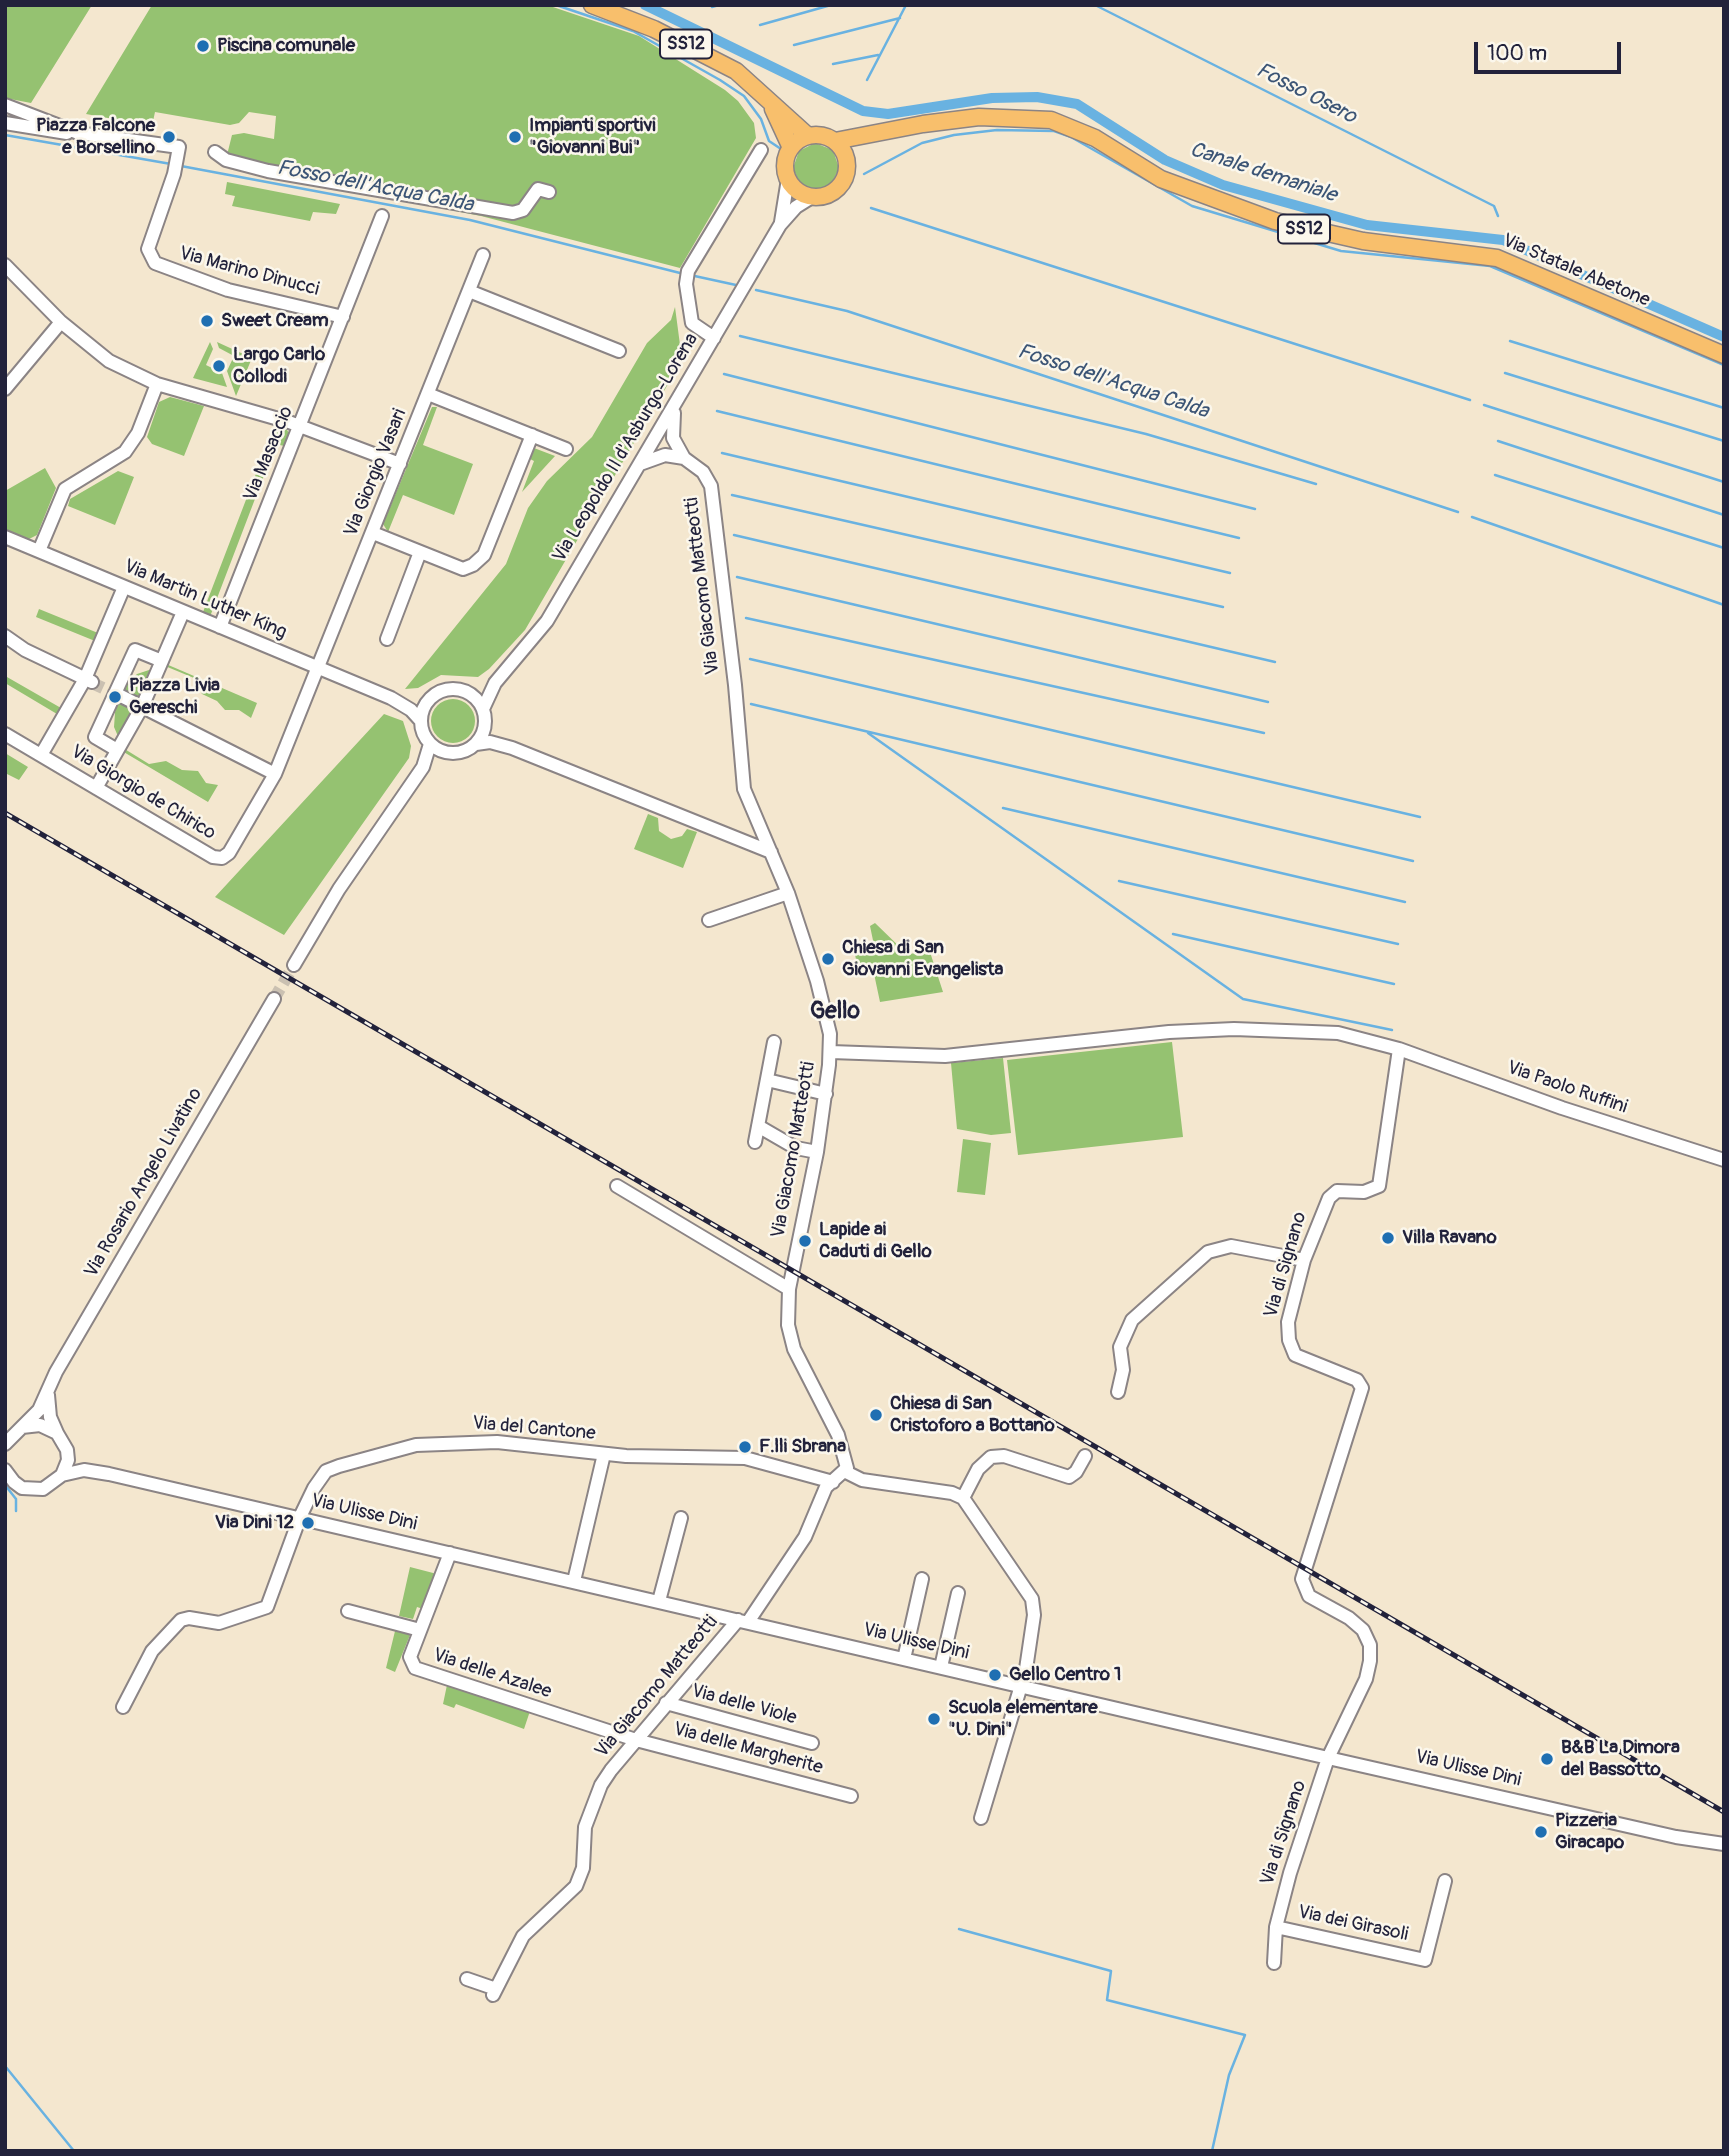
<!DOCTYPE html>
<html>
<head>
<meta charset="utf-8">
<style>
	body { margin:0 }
	#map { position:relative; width:1729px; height:2156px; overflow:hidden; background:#f4e7cf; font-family:Pangolin,sans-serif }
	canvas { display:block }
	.frame { position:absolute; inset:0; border:7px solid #22223b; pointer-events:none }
	.scale { position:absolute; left:1474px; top:42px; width:147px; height:32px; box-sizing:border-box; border:4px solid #22223b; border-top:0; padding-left:9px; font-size:21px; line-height:24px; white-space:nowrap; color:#22223b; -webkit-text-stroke:5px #fbf7ec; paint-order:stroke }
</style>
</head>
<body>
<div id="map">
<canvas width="1729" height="2156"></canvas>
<div class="frame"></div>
<div class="scale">100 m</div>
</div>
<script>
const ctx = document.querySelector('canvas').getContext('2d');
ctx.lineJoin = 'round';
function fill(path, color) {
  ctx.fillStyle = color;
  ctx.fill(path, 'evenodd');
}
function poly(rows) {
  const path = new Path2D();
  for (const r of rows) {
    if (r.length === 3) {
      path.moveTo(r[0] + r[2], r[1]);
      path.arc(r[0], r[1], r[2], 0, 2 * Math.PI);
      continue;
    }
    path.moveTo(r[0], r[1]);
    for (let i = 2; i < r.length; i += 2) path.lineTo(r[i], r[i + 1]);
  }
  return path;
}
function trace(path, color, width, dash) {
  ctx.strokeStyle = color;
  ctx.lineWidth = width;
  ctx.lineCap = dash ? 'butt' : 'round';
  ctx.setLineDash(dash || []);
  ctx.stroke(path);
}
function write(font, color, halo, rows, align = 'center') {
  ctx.font = font + ' Pangolin,sans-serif';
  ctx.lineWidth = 5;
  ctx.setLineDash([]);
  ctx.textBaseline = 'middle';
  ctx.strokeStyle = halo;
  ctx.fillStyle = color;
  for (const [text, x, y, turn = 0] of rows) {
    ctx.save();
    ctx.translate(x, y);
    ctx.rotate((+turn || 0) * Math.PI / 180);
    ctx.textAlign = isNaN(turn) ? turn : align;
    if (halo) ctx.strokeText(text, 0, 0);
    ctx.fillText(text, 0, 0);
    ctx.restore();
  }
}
const green = poly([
	[5,5,92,5,31,103,5,98],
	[152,5,547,5,639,36,725,90,738,101,754,123,756,138,680,268,481,216,233,168,225,163,232,135,244,133,274,139,276,116,249,112,239,123,230,125,155,112,152,126,86,114],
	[815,143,833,150,839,168,831,185,815,190,800,184,793,168,799,151],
	[227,182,340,204,336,214,313,212,310,221,232,206,235,196,225,194],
	[675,307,682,360,525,630,489,669,478,677,441,675,418,688,405,689,506,564,528,508,547,481,592,437,647,343,671,320],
	[210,342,213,349,206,365,222,373,227,387,193,378],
	[217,342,252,358,236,396,227,371,234,356,219,348],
	[170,397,204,406,184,456,152,444,147,437,159,402],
	[432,407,437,407,423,445,473,464,454,515,403,495,388,532,383,524],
	[275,424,285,427,289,433,284,446,276,444,211,614,208,614,203,612],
	[534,448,555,456,522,492,534,461,528,458],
	[45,468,56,488,37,535,29,539,5,529,5,491],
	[118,471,134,477,115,525,68,506,70,499],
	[39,609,98,633,95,641,36,617],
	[166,664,257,703,251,718,239,710,225,710,217,701,202,694,194,678,165,666],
	[152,669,143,696,137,698,121,690,137,674],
	[5,672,7,677,61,708,57,714,5,683],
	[453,721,22],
	[116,699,133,704,134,714,120,741,114,727],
	[384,714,403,721,411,746,409,758,284,935,215,897],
	[123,748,149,764,166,761,182,770,198,771,206,783,218,785,208,802,122,751],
	[5,753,28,767,19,780,5,773],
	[648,814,658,818,659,831,671,839,682,836,687,829,697,832,683,868,634,849],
	[875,923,907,954,930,952,943,992,880,1002,873,969,858,971,855,954,875,950,870,926],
	[1172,1042,1183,1137,1018,1155,1007,1060],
	[1003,1058,1011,1133,991,1135,957,1129,951,1063],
	[963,1139,991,1143,985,1195,957,1192],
	[410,1567,437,1574,423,1609,417,1607,413,1619,399,1616],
	[396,1627,412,1630,395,1672,386,1668],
	[447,1685,530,1711,524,1729,456,1704,454,1708,443,1704]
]);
const stream = poly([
	[556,5,633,31,720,80,744,96,761,119,769,141,781,149],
	[1095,5,1494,206,1498,216],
	[712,7,719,5],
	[760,25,831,5],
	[794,45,900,18],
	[833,64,878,55],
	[867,80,906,5],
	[5,135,171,164],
	[181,166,470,220,684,274],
	[864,174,922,143,954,135,997,130,1054,131,1071,137,1192,206,1341,251,1490,266,1724,365],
	[871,208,1470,400],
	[690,275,736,285],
	[756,290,847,311,1458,512],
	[740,336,1146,434,1316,484],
	[1510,341,1724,408],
	[1505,373,1724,441],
	[724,374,1255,509],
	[1484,405,1724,482],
	[717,411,1239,538],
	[1498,441,1724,515],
	[722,453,1230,573],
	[1495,475,1724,548],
	[732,495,1223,607],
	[1472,517,1724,605],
	[734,535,1275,662],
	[737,577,1268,702],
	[746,618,1264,733],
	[750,659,1420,817],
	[751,704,1413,861],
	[868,733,1243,999,1392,1030],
	[1003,808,1405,902],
	[1119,881,1398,944],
	[1173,934,1394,984],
	[5,1485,16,1499,16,1511],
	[959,1929,1111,1971,1107,2000,1245,2035,1229,2075,1212,2151],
	[5,2066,74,2151]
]);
const canal = poly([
	[645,5,863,111,888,114,992,98,1037,97,1077,104,1165,160,1223,185,1367,225,1503,240,1724,337]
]);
const minorTunnel = poly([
	[92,683,105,689],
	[274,999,294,965]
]);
const minor = poly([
	[5,105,78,133,179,147,174,174,148,249,155,263,228,290,343,317],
	[5,123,67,133],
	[215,152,226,160,268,171,513,213,523,210,538,189,549,192],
	[781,222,788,179],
	[5,265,61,322,109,361,157,384,289,422,400,464],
	[469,291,619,351],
	[714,338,692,323,686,284,688,271,761,150],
	[5,389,61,322],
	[428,394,566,449],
	[674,413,673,438,684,458],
	[640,464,665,455,684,458,703,472,711,486,735,685,744,789,788,893,817,981,830,1034,829,1065,817,1152,789,1289,788,1325,794,1349,838,1435,847,1468,826,1487,805,1537,748,1622],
	[373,533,463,569,473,565,484,555,532,435],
	[5,537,391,698,411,710,421,721],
	[39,551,65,489,125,452,138,433,157,384],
	[220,627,382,216],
	[5,636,25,650,92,682],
	[387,639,420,552],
	[453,721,32],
	[115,693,275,774],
	[483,709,495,683,547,621,780,225,796,207,812,197],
	[5,734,213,857,222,858,229,853,275,774,483,255],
	[476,744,490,742,512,748,771,852],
	[117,750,95,737,135,650,162,661],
	[41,755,85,679,124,587],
	[96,788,142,707,183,612],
	[709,920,788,893],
	[294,965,339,889,423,767,430,744],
	[1399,1049,1562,1108,1724,1160],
	[831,1052,945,1056,1169,1032,1234,1029,1338,1033,1399,1049,1379,1186,1364,1192,1337,1191,1329,1198,1304,1260,1288,1322,1289,1340,1295,1355,1357,1380,1362,1388,1302,1579,1309,1596,1349,1618,1363,1630,1370,1645,1370,1661,1366,1679,1328,1758,1290,1873,1276,1927,1274,1963],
	[767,1080,826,1094],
	[758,1126,796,1148,817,1152],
	[755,1142,774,1042],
	[617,1186,789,1289],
	[1118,1392,1123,1370,1120,1347,1132,1320,1208,1252,1231,1246,1304,1260],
	[48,1395,50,1417,57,1433],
	[22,1427,39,1410,56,1372,274,999],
	[5,1444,22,1427,40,1425,57,1433,67,1450,68,1460,62,1475,43,1489,22,1488,14,1482,5,1470],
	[846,1472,862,1480,952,1493,963,1498,1032,1599,1034,1615,1026,1669,981,1818],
	[62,1475,84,1470,109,1474,1328,1758,1676,1837,1724,1844],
	[963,1498,978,1469,991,1457,1004,1456,1069,1477,1076,1472,1085,1456],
	[450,1553,410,1657,415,1668,636,1740,851,1796],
	[574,1581,604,1454],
	[659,1601,681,1518],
	[348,1611,420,1630],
	[904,1659,922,1579],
	[941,1667,958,1593],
	[666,1703,812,1743],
	[123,1707,152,1651,181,1620,189,1618,219,1623,267,1607,300,1517,314,1488,326,1471,339,1466,416,1445,497,1442,626,1456,745,1458,833,1482],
	[1276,1927,1425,1960,1445,1881],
	[467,1979,496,1989],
	[493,1995,523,1936,576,1886,583,1868,585,1827,601,1785,611,1770,738,1620]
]);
const major = poly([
	[592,5,654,29,736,71,808,136],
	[773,109,791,148],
	[816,166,31],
	[835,141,923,124,979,117,1051,120,1095,138,1161,179,1275,221,1363,241,1497,258,1724,355]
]);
const rail = poly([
	[5,813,1724,1812]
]);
const markers = [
	[203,46,7,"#1f6fb2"],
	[169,137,7,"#1f6fb2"],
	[515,137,7,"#1f6fb2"],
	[207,321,7,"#1f6fb2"],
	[219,366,7,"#1f6fb2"],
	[115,697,7,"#1f6fb2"],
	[828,959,7,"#1f6fb2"],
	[1388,1238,7,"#1f6fb2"],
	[805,1241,7,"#1f6fb2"],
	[876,1415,7,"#1f6fb2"],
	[745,1447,7,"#1f6fb2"],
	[308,1523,7,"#1f6fb2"],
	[995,1675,7,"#1f6fb2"],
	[934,1719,7,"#1f6fb2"],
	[1547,1759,7,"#1f6fb2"],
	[1541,1832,7,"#1f6fb2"]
];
const shields = [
	[686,44,52],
	[1304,229,52]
];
const shieldNames = [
	["SS12",686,44],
	["SS12",1304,229]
];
const poiNames = [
	["Piscina comunale",217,46],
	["Piazza Falcone",155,126,"right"],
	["e Borsellino",155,148,"right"],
	["Impianti sportivi",529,126],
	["\"Giovanni Bui\"",529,148],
	["Sweet Cream",221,321],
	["Largo Carlo",233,355],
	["Collodi",233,377],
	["Piazza Livia",129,686],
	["Gereschi",129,708],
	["Chiesa di San",842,948],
	["Giovanni Evangelista",842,970],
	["Lapide ai",819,1230],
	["Caduti di Gello",819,1252],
	["Villa Ravano",1402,1238],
	["Chiesa di San",890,1404],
	["Cristoforo a Bottano",890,1426],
	["F.lli Sbrana",759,1447],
	["Via Dini 12",294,1523,"right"],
	["Gello Centro 1",1009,1675],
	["Scuola elementare",948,1708],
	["\"U. Dini\"",948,1730],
	["B&B La Dimora",1561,1748],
	["del Bassotto",1561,1770],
	["Pizzeria",1555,1821],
	["Giracapo",1555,1843]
];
const streetNames = [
	["Via Statale Abetone",1576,271,23],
	["Via Marino Dinucci",249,272,15],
	["Via Leopoldo II d'Asburgo-Lorena",626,448,-59],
	["Via Masaccio",269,454,-68],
	["Via Giorgio Vasari",376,473,-68],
	["Via Giacomo Matteotti",703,586,-97],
	["Via Martin Luther King",205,600,23],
	["Via Giorgio de Chirico",143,793,31],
	["Via Paolo Ruffini",1567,1088,19],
	["Via Giacomo Matteotti",794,1150,-80],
	["Via Rosario Angelo Livatino",144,1183,-60],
	["Via di Signano",1286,1265,-74],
	["Via del Cantone",534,1429,5],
	["Via Ulisse Dini",364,1513,13],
	["Via Ulisse Dini",916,1642,13],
	["Via delle Azalee",492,1674,18],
	["Via Giacomo Matteotti",657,1687,-50],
	["Via delle Viole",744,1705,15],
	["Via delle Margherite",748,1749,15],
	["Via Ulisse Dini",1468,1769,13],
	["Via di Signano",1284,1833,-72],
	["Via dei Girasoli",1353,1924,12]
];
const waterNames = [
	["Fosso Osero",1306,94,27],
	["Canale demaniale",1263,173,18],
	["Fosso dell'Acqua Calda",375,187,11],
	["Fosso dell'Acqua Calda",1113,382,18]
];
const quarterNames = [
	["Gello",835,1012]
];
fill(green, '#95c271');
trace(stream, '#69b2e1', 2.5);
trace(canal, '#69b2e1', 10);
trace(minorTunnel, '#cac0b1', 12, [12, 6]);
trace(minor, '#8b8485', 16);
trace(major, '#8b8485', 19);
trace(minor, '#fff', 12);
trace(major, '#f8bf6c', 16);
trace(rail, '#22223b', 5);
trace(rail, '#fbf7ec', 2.5, [8]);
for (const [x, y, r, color] of markers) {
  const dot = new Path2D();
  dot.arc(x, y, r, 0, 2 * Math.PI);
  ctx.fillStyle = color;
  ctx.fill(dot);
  trace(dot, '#fbf7ec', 2.5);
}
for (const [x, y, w] of shields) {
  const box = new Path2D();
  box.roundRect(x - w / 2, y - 14.5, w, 29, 5);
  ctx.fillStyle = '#fbf7ec';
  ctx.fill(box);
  trace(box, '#22223b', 2);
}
write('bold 18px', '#22223b', null, shieldNames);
write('bold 19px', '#22223b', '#fbf7ec', poiNames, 'left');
write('19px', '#22223b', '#fbf7ec', streetNames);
write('italic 21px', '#3b5475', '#fbf7ec', waterNames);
write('bold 23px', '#22223b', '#fbf7ec', quarterNames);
</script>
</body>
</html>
